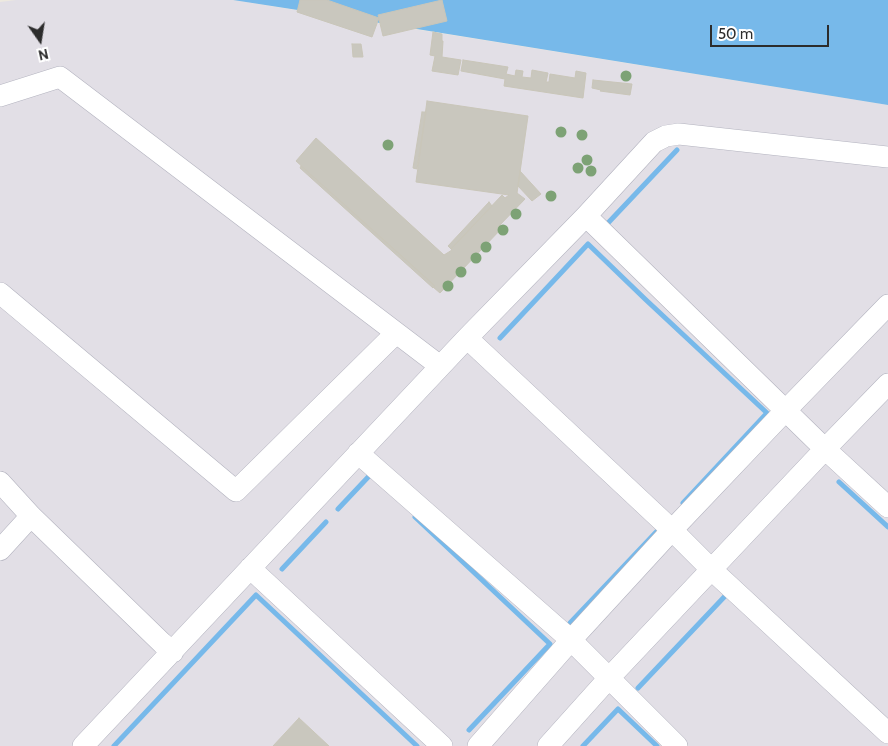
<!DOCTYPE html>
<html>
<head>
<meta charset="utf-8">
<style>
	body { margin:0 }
	#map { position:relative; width:888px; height:746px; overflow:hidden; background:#ede9df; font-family:Cabin,sans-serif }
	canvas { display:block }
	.north { position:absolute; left:15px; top:15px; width:50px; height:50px; -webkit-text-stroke:4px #fff; paint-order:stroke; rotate:167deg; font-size:14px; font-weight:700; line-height:20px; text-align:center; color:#2c2c2c }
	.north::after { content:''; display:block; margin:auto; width:18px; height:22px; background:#2c2c2c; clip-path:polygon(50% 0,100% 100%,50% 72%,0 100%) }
	.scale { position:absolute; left:710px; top:25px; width:119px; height:22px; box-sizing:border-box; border:2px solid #2c2c2c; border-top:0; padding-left:6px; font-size:15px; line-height:18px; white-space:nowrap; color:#2c2c2c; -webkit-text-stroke:4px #fff; paint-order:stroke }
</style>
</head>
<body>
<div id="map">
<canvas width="888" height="746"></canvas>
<div class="north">N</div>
<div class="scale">50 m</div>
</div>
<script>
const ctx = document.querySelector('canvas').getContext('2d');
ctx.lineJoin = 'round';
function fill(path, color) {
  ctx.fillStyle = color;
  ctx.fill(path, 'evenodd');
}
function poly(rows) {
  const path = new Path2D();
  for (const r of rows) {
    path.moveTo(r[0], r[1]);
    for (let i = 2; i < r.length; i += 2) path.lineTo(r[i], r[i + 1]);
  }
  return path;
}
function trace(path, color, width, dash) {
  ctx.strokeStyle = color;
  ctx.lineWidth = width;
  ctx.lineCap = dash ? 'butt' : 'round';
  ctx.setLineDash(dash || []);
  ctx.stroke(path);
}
const industrial = poly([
	[16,0,233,0,888,105,888,746,0,746,0,2]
]);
const water = poly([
	[233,0,888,0,888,105,330,15]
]);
const stream = poly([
	[608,223,677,150],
	[500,338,588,244,645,299,767,413,683,503],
	[839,482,888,527],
	[338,509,371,474,372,476],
	[415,517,550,644,469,730],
	[282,569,326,522],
	[570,623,660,528],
	[638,688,727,594,728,595],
	[114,746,256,595,417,746],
	[583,746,618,709,657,746]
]);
const building = poly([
	[300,0,327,0,379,18,372,37,297,12,300,0],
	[442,0,447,21,383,36,378,15,442,0],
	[433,32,442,34,442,41,443,41,442,57,461,60,458,75,432,71,435,56,430,55,433,32],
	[352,44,361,44,363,57,353,57,352,44],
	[463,60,508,67,506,74,515,76,516,70,523,71,522,77,531,78,532,70,548,73,546,82,549,82,550,74,575,78,576,71,586,73,583,98,504,86,505,79,461,71,463,60],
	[593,80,632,84,630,95,600,91,601,90,592,88,593,80],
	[427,101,528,116,517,193,525,199,499,226,502,228,440,293,433,287,435,286,296,161,316,138,444,255,452,250,451,249,502,195,505,198,509,195,416,182,427,101],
	[422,112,426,112,417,169,413,168,422,112],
	[301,166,435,286,433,288,300,168,301,166],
	[520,171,541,194,532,201,518,186,520,171],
	[489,202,492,206,451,249,448,246,489,202],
	[299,718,329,746,273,746,299,718]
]);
const minor = poly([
	[0,96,60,77,440,366],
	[586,216,825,449,888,507],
	[0,293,236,491,396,333],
	[467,338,672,530,712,570,888,733],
	[358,453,571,640,677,746],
	[0,482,31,516,162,643,173,652],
	[0,550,31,516],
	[250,568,442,746],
	[83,746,467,338,586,216,654,142,666,136,679,134,888,157],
	[478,746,571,640,672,530,786,410,888,305],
	[548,746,609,678,825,449,888,384]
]);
const trees = [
	[626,76],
	[561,132],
	[582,135],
	[388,145],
	[587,160],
	[578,168],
	[591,171],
	[551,196],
	[516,214],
	[503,230],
	[486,247],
	[476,258],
	[461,272],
	[448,286]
];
fill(industrial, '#e2dfe6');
fill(water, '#77b9ea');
trace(stream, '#77b9ea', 5);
fill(building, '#c9c7be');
trace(building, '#c9c6b9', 1);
trace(minor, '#b3b3bf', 22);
trace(minor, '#fff', 21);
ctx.fillStyle = '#7da275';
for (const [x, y] of trees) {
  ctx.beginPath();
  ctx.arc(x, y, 5.5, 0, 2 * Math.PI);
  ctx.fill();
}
</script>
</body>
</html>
